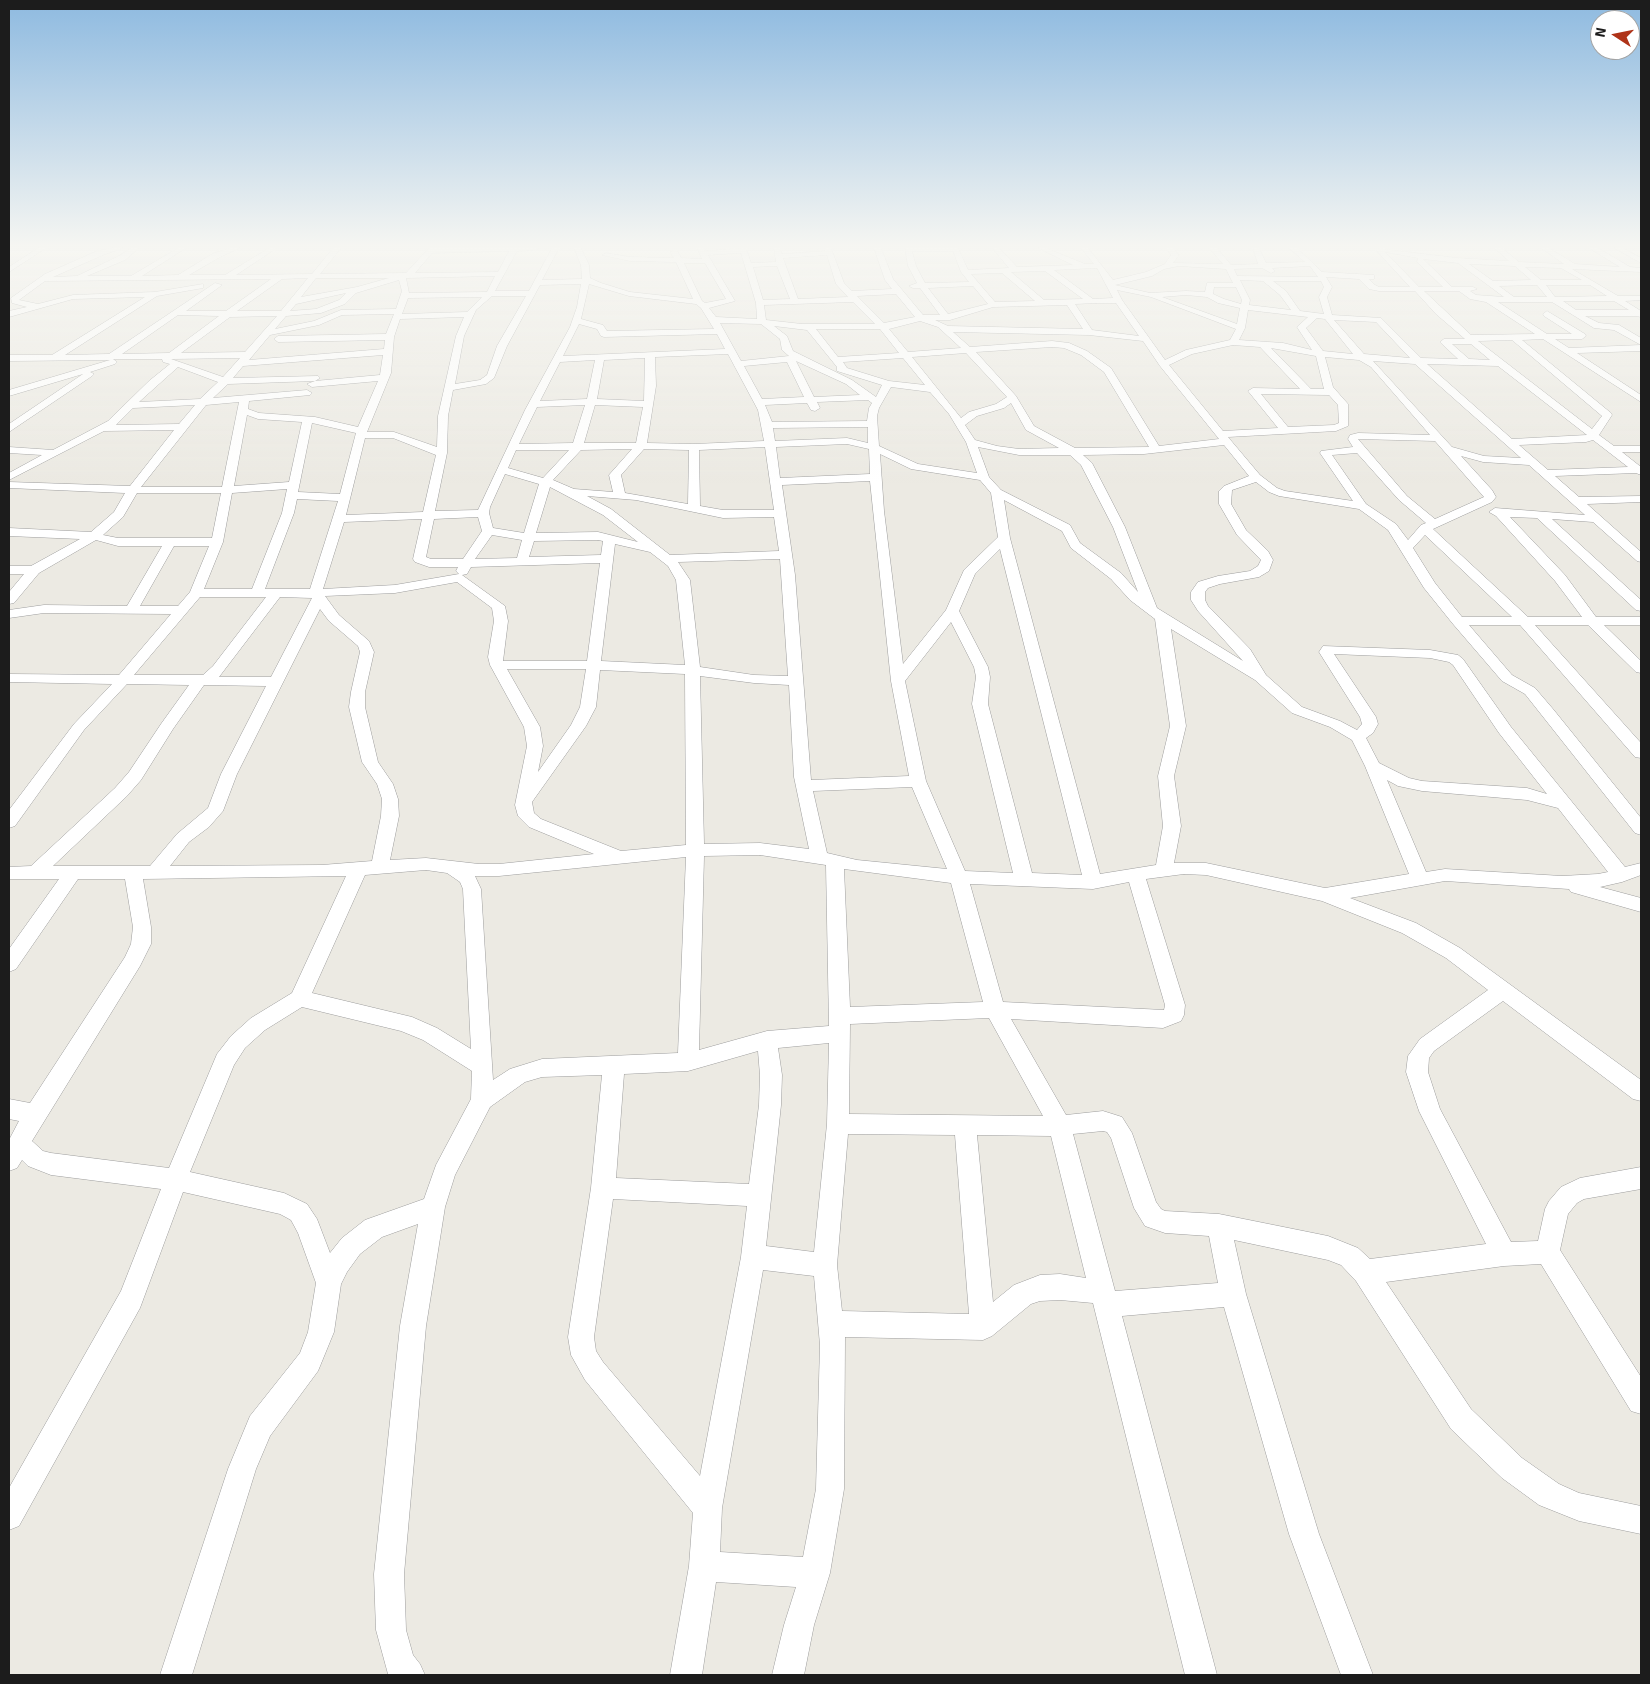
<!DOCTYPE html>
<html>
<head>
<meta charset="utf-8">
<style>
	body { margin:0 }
	#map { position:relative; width:1650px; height:1684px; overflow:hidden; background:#eceae3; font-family:Signika,sans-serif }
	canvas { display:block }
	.frame { position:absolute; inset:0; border:10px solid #1c1c1c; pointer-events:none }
	.north { position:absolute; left:1590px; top:10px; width:50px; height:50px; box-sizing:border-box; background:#fff; border:1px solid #a4a4a4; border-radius:50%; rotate:281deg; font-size:14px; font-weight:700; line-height:20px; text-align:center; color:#1c1c1c }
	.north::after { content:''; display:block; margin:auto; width:18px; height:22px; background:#af3318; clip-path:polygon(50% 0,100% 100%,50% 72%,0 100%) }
</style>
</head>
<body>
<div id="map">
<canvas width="1650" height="1684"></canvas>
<div class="frame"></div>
<div class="north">N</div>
</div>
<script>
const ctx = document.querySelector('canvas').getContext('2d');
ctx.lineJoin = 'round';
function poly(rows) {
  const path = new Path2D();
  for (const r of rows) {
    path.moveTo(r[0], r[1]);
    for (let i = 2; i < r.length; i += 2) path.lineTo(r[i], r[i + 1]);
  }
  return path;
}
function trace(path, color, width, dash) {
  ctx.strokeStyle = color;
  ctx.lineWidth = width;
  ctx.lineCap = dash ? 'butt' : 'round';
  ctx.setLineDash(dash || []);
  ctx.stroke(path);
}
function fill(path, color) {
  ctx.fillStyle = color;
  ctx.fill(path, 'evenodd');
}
const minor = poly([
	[38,248,46,248,9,272,9,267,38,248],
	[112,248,123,248,103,255,53,277,77,276,119,256,131,248,139,248,125,260,87,276,131,276,178,248,186,248,142,276,178,275,214,253,230,248,240,248,220,257,189,275,225,275,269,248,277,248,236,275,312,274,333,248,341,248,320,274,406,273,429,248,538,248,535,250,517,251,495,291,529,291,552,248,559,248,542,280,582,279,581,265,574,248,581,248,589,265,590,278,601,283,630,292,693,299,676,262,630,261,602,255,606,253,630,257,674,258,670,252,674,250,677,250,681,258,702,259,697,248,703,248,705,251,746,248,751,263,776,262,774,248,780,248,782,254,825,251,825,248,831,248,844,283,852,291,892,289,885,280,874,248,881,248,893,279,923,315,940,315,920,288,913,288,909,286,917,283,908,266,905,248,958,248,968,270,1009,268,992,248,999,248,1017,267,1073,265,1038,248,1046,248,1085,264,1094,264,1081,248,1088,248,1113,280,1146,272,1165,264,1171,255,1166,248,1173,248,1179,255,1173,263,1223,264,1209,248,1217,248,1231,265,1258,264,1253,248,1259,248,1266,263,1305,262,1289,248,1297,248,1322,272,1374,275,1374,279,1369,279,1375,285,1379,287,1410,287,1374,248,1457,258,1509,261,1494,248,1502,248,1519,262,1564,264,1541,248,1549,248,1575,264,1620,267,1589,248,1598,248,1630,267,1641,268,1641,272,1572,269,1618,296,1641,296,1641,300,1625,301,1641,311,1641,317,1636,316,1585,316,1599,323,1619,325,1641,338,1641,345,1614,330,1594,328,1552,302,1498,302,1547,334,1572,334,1544,316,1543,314,1547,311,1585,334,1586,336,1582,339,1555,339,1569,348,1641,345,1641,351,1577,353,1641,395,1641,402,1543,339,1522,340,1611,413,1612,415,1599,435,1614,446,1641,446,1641,452,1622,452,1641,467,1641,475,1636,473,1555,476,1579,497,1641,496,1641,502,1587,504,1641,552,1641,562,1637,561,1593,522,1552,519,1641,600,1641,611,1636,610,1537,518,1510,517,1565,575,1596,617,1641,617,1641,625,1604,625,1641,661,1641,673,1636,672,1588,625,1535,625,1641,743,1641,758,1635,757,1520,625,1469,625,1512,675,1535,688,1553,709,1641,818,1641,835,1635,833,1525,694,1502,681,1453,624,1424,588,1388,530,1359,509,1279,496,1269,492,1256,482,1232,490,1231,504,1246,530,1268,551,1273,560,1269,571,1259,577,1220,584,1208,588,1205,592,1205,600,1208,606,1250,649,1266,675,1302,707,1340,721,1357,730,1362,724,1360,717,1319,652,1323,646,1430,650,1458,655,1463,659,1511,727,1625,867,1641,863,1641,875,1622,882,1600,887,1641,898,1641,912,1571,892,1569,889,1445,881,1350,898,1416,923,1460,948,1641,1080,1641,1101,1633,1099,1503,1001,1434,1051,1429,1058,1428,1072,1440,1109,1511,1242,1538,1241,1545,1209,1549,1201,1561,1187,1580,1178,1641,1167,1641,1189,1584,1199,1577,1203,1568,1214,1560,1250,1641,1377,1641,1414,1631,1411,1541,1264,1504,1266,1386,1282,1471,1409,1522,1458,1559,1484,1579,1493,1641,1506,1641,1534,1579,1521,1539,1505,1502,1478,1451,1429,1356,1281,1341,1265,1328,1260,1234,1240,1246,1294,1319,1534,1373,1675,1341,1675,1289,1534,1224,1307,1122,1316,1217,1675,1185,1675,1093,1303,1060,1300,1040,1301,1031,1304,992,1336,983,1340,845,1337,844,1489,830,1573,814,1625,804,1675,772,1675,784,1625,796,1587,716,1582,702,1675,670,1675,689,1566,693,1513,585,1380,571,1355,568,1337,591,1188,602,1075,542,1077,525,1082,490,1107,455,1175,445,1207,426,1326,404,1574,406,1630,413,1655,420,1664,425,1675,388,1674,376,1630,374,1574,400,1326,418,1224,382,1237,360,1254,347,1272,341,1284,334,1332,318,1371,270,1436,256,1469,192,1675,160,1675,228,1469,250,1416,300,1353,308,1332,316,1283,298,1233,291,1220,280,1214,183,1192,140,1308,19,1526,9,1530,9,1488,121,1291,161,1189,51,1175,28,1166,22,1160,17,1168,9,1171,9,1140,19,1121,9,1119,9,1099,30,1103,125,957,131,944,133,927,125,879,78,879,16,969,9,972,9,949,59,879,9,879,9,867,31,866,115,788,129,772,161,724,189,685,127,684,84,730,15,826,9,828,9,810,74,724,112,684,9,682,9,674,119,675,171,614,44,613,9,618,9,610,44,605,127,606,162,546,118,546,96,540,39,573,14,603,9,604,9,592,24,574,9,574,9,566,31,566,80,539,9,536,9,528,91,532,114,512,125,493,9,488,9,482,130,486,174,430,104,431,9,480,9,473,42,455,9,453,9,447,53,450,108,421,149,381,170,364,163,362,162,359,113,359,117,362,115,364,90,372,94,374,92,376,9,432,9,424,83,374,9,396,9,390,110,360,9,361,9,355,52,355,145,297,73,299,9,317,9,311,27,307,12,303,11,298,45,274,97,251,112,248],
	[509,251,498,272,415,273,432,253,509,251],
	[912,251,953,251,961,272,969,282,925,283,916,266,912,251],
	[1385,252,1418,258,1417,262,1443,287,1419,287,1385,252],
	[741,253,756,303,757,319,716,317,709,308,735,301,708,255,741,253],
	[827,255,836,284,848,297,798,299,783,258,827,255],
	[1423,259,1458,263,1504,297,1476,295,1470,291,1477,289,1473,287,1452,287,1423,259],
	[684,263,705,263,726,299,705,303,702,301,684,263],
	[1469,264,1515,266,1531,280,1493,281,1469,264],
	[777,266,790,299,763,300,753,267,777,266],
	[1179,266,1226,269,1233,283,1207,283,1205,292,1186,291,1150,293,1115,285,1152,276,1164,269,1179,266],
	[1310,266,1318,277,1237,276,1234,269,1262,268,1271,273,1275,271,1272,268,1310,266],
	[1525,267,1561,268,1582,280,1541,280,1525,267],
	[1097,268,1113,298,1093,299,1054,270,1097,268],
	[1045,271,1083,299,1044,300,1011,272,1045,271],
	[1002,273,1035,301,995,302,971,274,1002,273],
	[495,276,487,292,409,293,406,278,495,276],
	[1326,277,1359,279,1369,289,1379,291,1415,291,1436,314,1465,339,1444,339,1440,342,1458,359,1421,358,1381,318,1332,315,1327,297,1332,287,1326,277],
	[308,278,281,311,237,311,282,279,308,278],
	[316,278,389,278,357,287,301,297,316,278],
	[271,279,226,311,186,311,222,285,215,283,109,354,65,355,157,296,203,288,203,284,155,292,73,295,38,304,19,300,45,281,271,279],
	[399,280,402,291,396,309,341,310,314,321,275,329,286,316,321,313,345,304,356,293,399,280],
	[1240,280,1263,281,1280,295,1291,310,1249,305,1250,300,1240,280],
	[1273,281,1321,281,1324,287,1319,297,1324,314,1300,311,1286,291,1273,281],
	[581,284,577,307,570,327,525,410,478,510,435,511,447,453,448,416,453,390,486,384,494,378,507,346,540,285,581,284],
	[589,284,629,296,696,304,701,308,714,329,607,331,603,325,581,319,589,284],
	[1537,285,1547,297,1514,297,1499,286,1537,285],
	[1546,285,1590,285,1607,296,1555,297,1546,285],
	[973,286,988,304,948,314,928,288,973,286],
	[1214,287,1236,287,1242,300,1241,304,1224,299,1213,294,1214,287],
	[1117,290,1151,297,1236,329,1230,340,1186,350,1165,360,1122,300,1117,290],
	[1424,291,1459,291,1470,299,1486,302,1535,334,1471,335,1424,291],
	[346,293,339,300,316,309,290,311,296,304,346,293],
	[896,294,915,317,884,323,857,296,896,294],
	[1186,295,1207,297,1218,303,1240,308,1237,324,1162,297,1186,295],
	[492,296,526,296,497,346,487,375,480,380,455,384,464,336,476,310,492,296],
	[482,297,467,312,402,314,408,298,482,297],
	[1563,301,1614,301,1629,310,1576,310,1563,301],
	[853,302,875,324,802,324,766,320,764,305,853,302],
	[1096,303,1116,303,1139,336,1092,330,1075,304,1096,303],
	[1067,305,1083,329,948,326,935,320,950,320,993,307,1067,305],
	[1248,310,1308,317,1297,327,1312,350,1283,343,1239,340,1245,328,1248,310],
	[394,314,386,334,278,336,274,339,278,342,385,340,384,349,249,360,270,335,319,325,342,315,394,314],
	[178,315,219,316,169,353,122,354,178,315],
	[277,316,245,352,181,353,230,317,277,316],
	[464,317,456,336,438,416,437,447,394,432,367,432,391,373,394,337,400,319,464,317],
	[1317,318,1325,319,1353,354,1323,351,1306,328,1317,318],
	[1334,320,1376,322,1410,358,1364,354,1334,320],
	[920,321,938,327,961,348,908,352,889,329,920,321],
	[720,323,761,324,780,339,782,350,789,356,741,361,720,323],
	[579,324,597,329,601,336,604,337,717,334,725,349,563,356,579,324],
	[774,326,807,330,837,367,837,371,882,385,876,397,852,380,793,351,787,336,774,326],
	[816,329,880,329,899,353,838,357,816,329],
	[953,332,1089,335,1143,341,1160,366,1219,439,1159,446,1111,368,1087,351,1069,343,1052,341,970,347,953,332],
	[1512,340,1602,416,1592,429,1478,341,1512,340],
	[1452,344,1471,344,1490,360,1469,359,1452,344],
	[1233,345,1260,347,1300,389,1253,388,1248,391,1278,428,1223,431,1169,365,1192,354,1233,345],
	[1052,347,1064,348,1081,355,1104,372,1149,447,1075,448,1034,426,1016,396,976,352,1052,347],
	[1271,348,1316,356,1324,389,1311,389,1271,348],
	[966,353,1007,397,996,404,969,412,961,418,912,357,966,353],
	[728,354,758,410,764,441,694,444,647,443,656,386,655,357,728,354],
	[383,355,380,375,315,381,320,378,318,376,233,378,243,366,383,355],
	[1325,357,1359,360,1371,367,1430,435,1358,433,1350,435,1348,439,1353,447,1321,451,1320,453,1353,501,1285,491,1277,488,1260,475,1228,437,1336,431,1348,426,1348,404,1333,387,1325,357],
	[240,358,223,377,171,359,240,358],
	[645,358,644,401,597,399,604,360,645,358],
	[903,358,925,385,889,381,847,368,843,362,903,358],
	[595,360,587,399,540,401,560,362,595,360],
	[796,361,846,384,860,395,814,397,796,361],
	[1373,361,1415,364,1521,458,1484,456,1452,447,1373,361],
	[787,362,804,397,762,399,744,366,787,362],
	[1427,364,1498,366,1587,435,1512,439,1427,364],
	[178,367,218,382,200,399,139,402,178,367],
	[315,381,307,384,312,387,378,381,358,427,315,417,259,413,248,409,249,401,310,395,312,393,307,390,213,398,228,384,315,381],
	[891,387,930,392,949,414,966,442,977,473,918,464,879,446,877,416,879,408,891,387],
	[1261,394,1329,395,1338,405,1339,423,1334,425,1288,427,1261,394],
	[868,400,872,403,869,408,867,421,772,422,765,405,807,403,811,410,815,411,820,408,817,402,868,400],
	[239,402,222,487,141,487,206,405,239,402],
	[1011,403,1026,430,1059,448,1019,449,997,446,975,440,965,425,977,416,1004,408,1011,403],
	[195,405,179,424,116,425,133,408,195,405],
	[585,405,573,443,519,444,537,407,585,405],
	[595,405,643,407,636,443,584,443,595,405],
	[247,415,258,419,302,422,289,482,234,486,247,415],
	[312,423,356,433,340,494,298,492,312,423],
	[868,427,868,443,847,438,775,441,773,428,868,427],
	[365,438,393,438,436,455,423,512,346,515,365,438],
	[1358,439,1435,441,1484,497,1435,519,1407,496,1358,439],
	[1593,440,1628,467,1548,470,1519,445,1586,442,1593,440],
	[847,444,869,449,870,474,780,478,776,447,847,444],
	[1224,445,1249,476,1224,486,1219,491,1219,504,1237,535,1261,560,1258,566,1250,571,1218,576,1198,582,1191,592,1191,600,1198,611,1243,661,1157,608,1125,527,1092,463,1083,455,1144,454,1224,445],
	[765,447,774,510,723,510,700,506,699,450,765,447],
	[978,447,1019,455,1070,455,1081,465,1113,527,1138,592,1121,573,1080,543,1070,525,1001,490,989,477,978,447],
	[632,449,609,475,613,492,574,489,553,480,581,450,632,449],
	[644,449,689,450,688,504,625,493,621,475,644,449],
	[516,450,569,450,543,478,508,468,516,450],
	[1357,453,1399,500,1426,523,1421,525,1408,540,1396,524,1366,504,1332,455,1357,453],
	[880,454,911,469,980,480,991,493,998,537,964,570,946,610,903,664,884,511,880,454],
	[1461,456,1483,462,1529,465,1585,515,1495,508,1489,512,1496,516,1555,581,1582,617,1528,617,1433,529,1492,502,1496,497,1492,490,1461,456],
	[505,474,539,484,524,533,493,528,489,513,490,507,505,474],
	[870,481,891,681,909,776,811,780,795,575,782,485,870,481],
	[550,487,603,515,638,542,598,532,536,533,550,487],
	[287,489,282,513,252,589,204,589,223,542,232,493,287,489],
	[137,493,221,493,212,538,118,538,103,535,123,517,137,493],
	[587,496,636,500,723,518,774,517,779,551,670,555,611,509,587,496],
	[297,499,338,501,310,589,265,589,294,513,297,499],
	[1004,500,1062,531,1071,548,1111,579,1130,600,1155,619,1170,726,1158,776,1163,826,1156,865,1100,874,1010,538,1004,500],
	[478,517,482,531,463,559,431,559,426,557,434,519,478,517],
	[422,519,413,559,415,562,429,567,458,567,456,571,459,574,395,585,323,589,344,522,422,519],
	[492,535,522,540,517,558,475,559,492,535],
	[1425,535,1512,617,1462,617,1435,583,1413,548,1425,535],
	[598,540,603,541,601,555,529,557,534,541,598,540],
	[615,544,650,552,668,566,676,580,685,665,601,661,615,544],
	[174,546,209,546,190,592,178,606,140,606,174,546],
	[1000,549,1082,875,1032,873,988,704,990,677,988,667,959,611,975,574,1000,549],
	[780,559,788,676,754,675,700,667,690,580,678,562,780,559],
	[600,563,587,661,503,661,508,621,505,606,462,575,467,574,471,567,600,563],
	[457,582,492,608,494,621,488,657,490,665,524,727,527,746,515,805,518,816,529,827,594,854,499,864,479,864,426,858,390,860,399,816,398,799,393,784,378,762,365,707,365,692,374,652,369,641,339,615,325,596,395,593,457,582],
	[200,597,266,597,213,666,203,675,134,675,200,597],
	[280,597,312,598,271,677,219,677,280,597],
	[320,609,329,621,358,646,360,652,351,692,349,707,362,762,377,784,382,799,381,816,372,861,322,865,170,866,189,842,209,827,223,811,237,774,320,609],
	[951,622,974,667,976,677,972,704,1013,873,965,871,926,781,905,681,951,622],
	[1171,629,1255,680,1292,713,1330,727,1352,740,1365,766,1409,874,1325,888,1206,863,1174,863,1181,826,1174,776,1186,726,1171,629],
	[1334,654,1430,658,1449,662,1453,665,1499,733,1547,794,1527,788,1422,781,1409,778,1379,763,1366,738,1373,733,1378,724,1376,717,1334,654],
	[507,669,586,669,580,707,571,725,538,772,543,746,540,727,507,669],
	[600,670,685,674,686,845,621,851,541,819,534,813,532,802,586,726,596,707,600,670],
	[700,676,754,683,789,685,794,777,809,849,760,843,704,844,700,676],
	[204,685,266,686,221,774,208,808,177,834,150,866,53,866,127,796,141,780,173,729,204,685],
	[1387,780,1398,786,1422,791,1527,800,1558,808,1608,872,1598,874,1562,876,1445,869,1426,872,1387,780],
	[912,787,947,869,857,860,827,853,813,791,912,787],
	[760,855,826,865,829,1026,767,1031,699,1050,704,856,760,855],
	[686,857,678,1053,542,1059,510,1069,493,1080,481,889,475,876,499,876,686,857],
	[844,869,951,883,983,1002,850,1007,844,869],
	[426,870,447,873,460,882,463,889,471,1049,437,1028,412,1017,312,993,365,875,426,870],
	[1184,874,1206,875,1322,901,1402,933,1446,958,1488,990,1420,1039,1408,1056,1406,1072,1419,1111,1486,1244,1370,1259,1358,1248,1328,1236,1219,1214,1165,1211,1161,1209,1156,1202,1132,1133,1122,1117,1103,1111,1066,1115,1011,1019,1163,1028,1181,1021,1184,1015,1185,1005,1146,879,1184,874],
	[346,876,292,993,251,1018,231,1036,217,1054,169,1168,51,1153,43,1151,32,1141,140,966,151,944,151,927,143,879,346,876],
	[1129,882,1165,1005,1164,1010,1003,1002,970,884,1093,889,1129,882],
	[302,1007,401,1031,423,1040,472,1071,471,1099,436,1165,424,1199,365,1220,342,1238,330,1253,317,1219,307,1204,284,1193,190,1172,234,1065,245,1048,265,1030,302,1007],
	[989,1018,1043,1116,849,1114,850,1024,989,1018],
	[829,1043,827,1124,814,1252,766,1246,781,1105,782,1075,778,1048,829,1043],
	[758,1051,760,1075,759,1105,749,1184,616,1178,624,1074,688,1071,758,1051],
	[1103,1131,1107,1132,1111,1138,1134,1208,1145,1226,1165,1233,1209,1236,1218,1283,1115,1291,1073,1134,1103,1131],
	[848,1134,955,1135,969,1314,842,1311,837,1265,848,1134],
	[977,1135,1051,1136,1086,1278,1060,1274,1040,1275,1014,1285,993,1302,977,1135],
	[613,1199,747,1206,741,1257,700,1476,603,1362,596,1351,594,1337,613,1199],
	[763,1270,814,1276,820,1345,816,1489,803,1557,720,1552,722,1508,763,1270],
	[1614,248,1623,248,1641,258,1641,263,1614,248]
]);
trace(minor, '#9d9d9d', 1);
fill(minor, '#fff');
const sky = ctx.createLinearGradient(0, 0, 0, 483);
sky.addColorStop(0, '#8ebae0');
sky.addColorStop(0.51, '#f6f6f2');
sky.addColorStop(1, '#f6f6f200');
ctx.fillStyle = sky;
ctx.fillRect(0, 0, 1650, 483);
</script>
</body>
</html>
